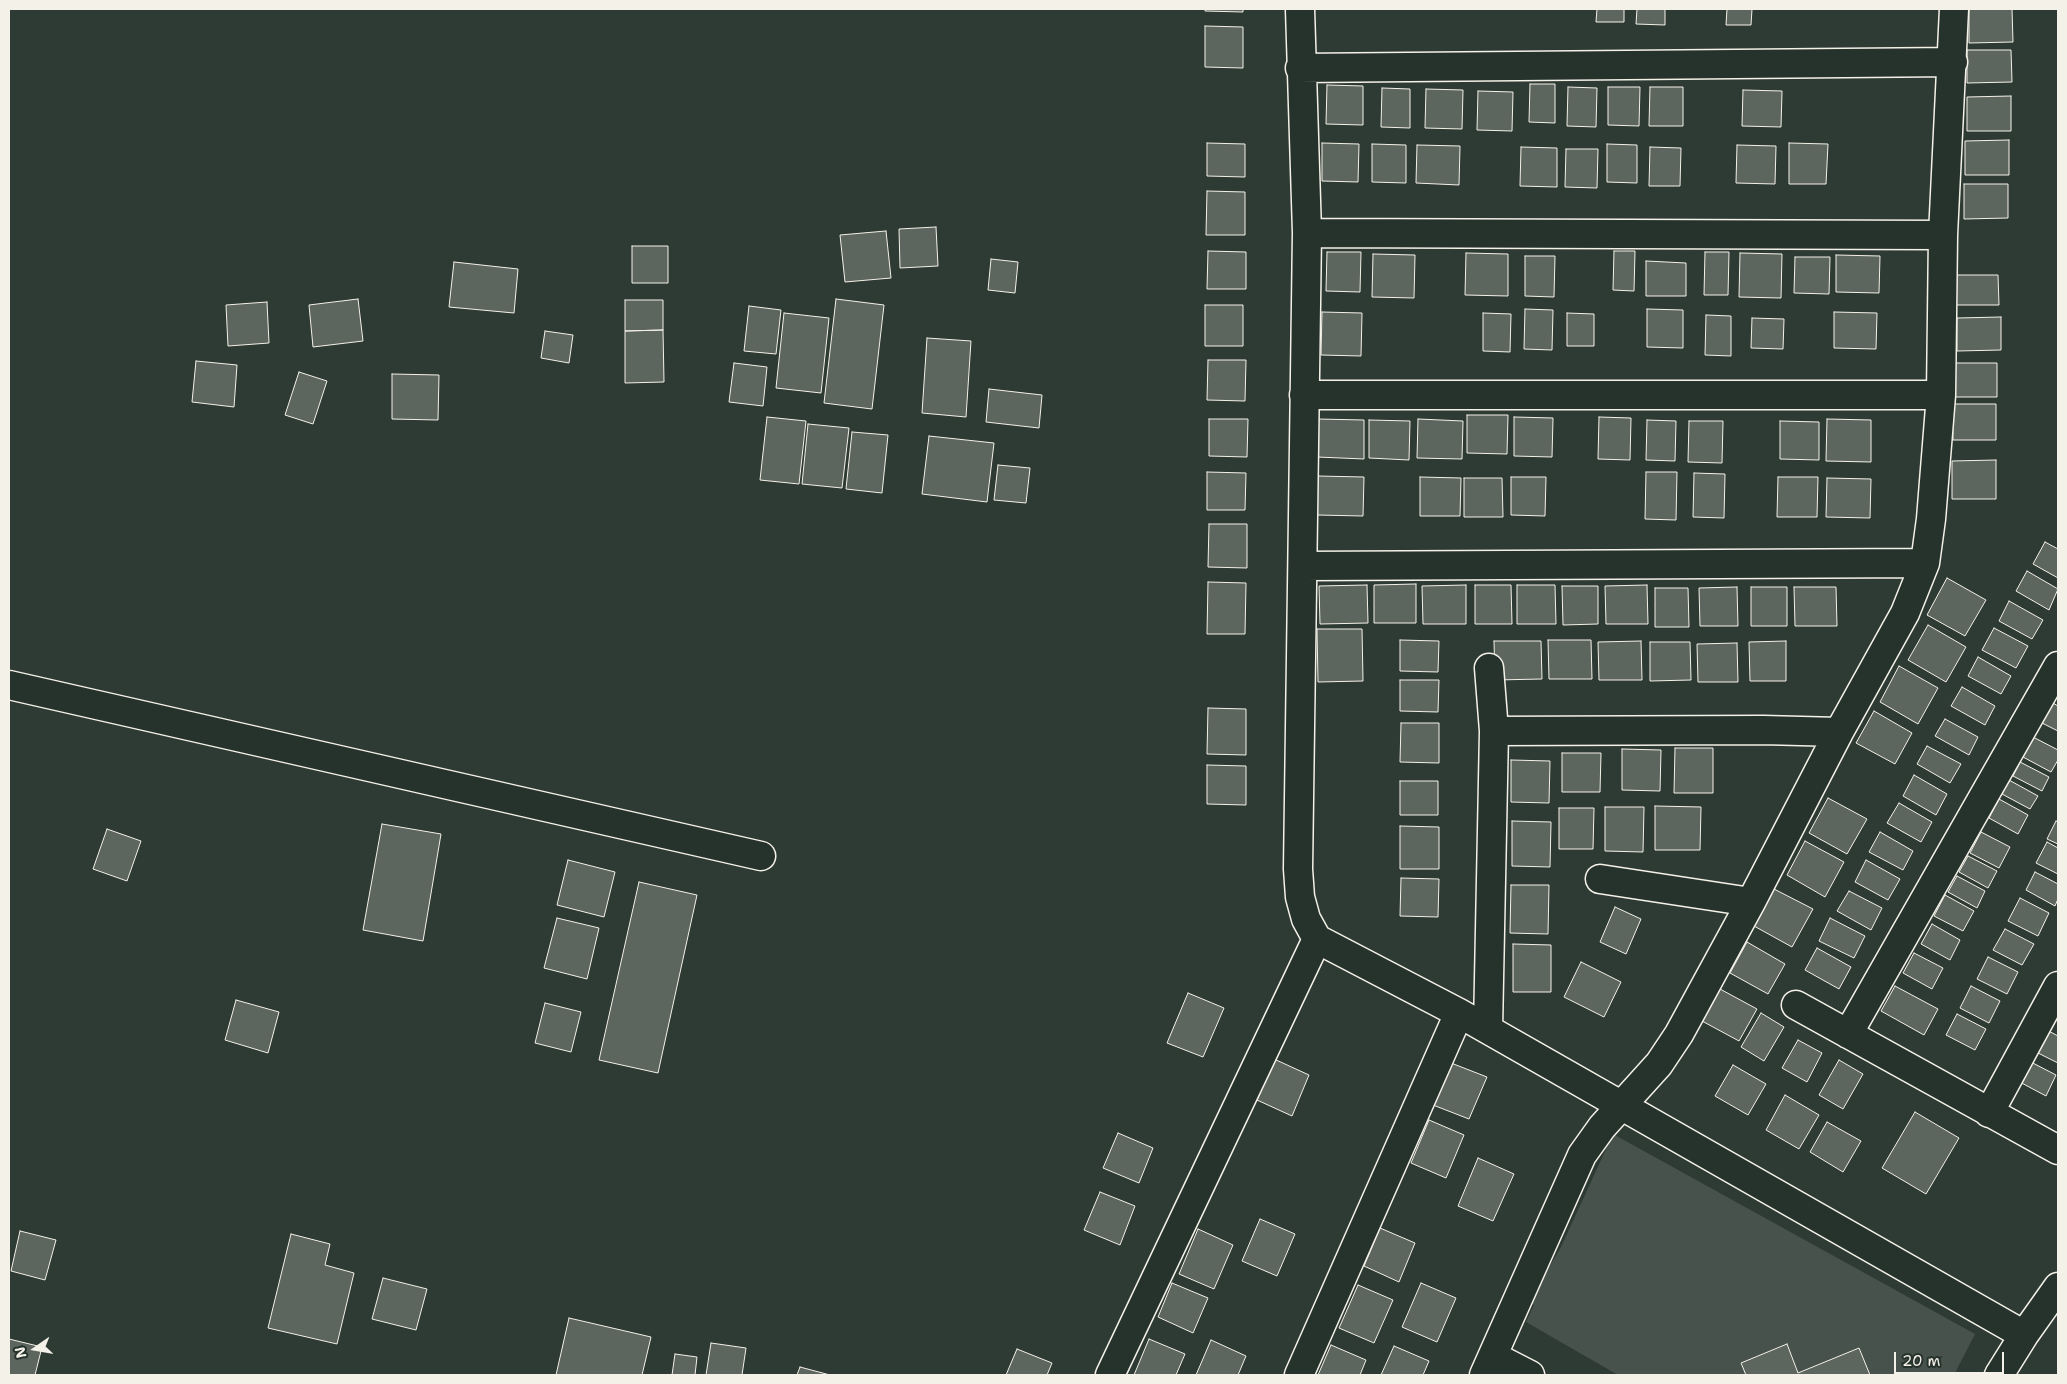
<!DOCTYPE html>
<html>
<head>
<meta charset="utf-8">
<style>
	body { margin:0 }
	#map { position:relative; width:2067px; height:1384px; overflow:hidden; background:#2e3b34; font-family:"Shantell Sans",sans-serif }
	canvas { display:block }
	.frame { position:absolute; inset:0; border:10px solid #f4f1e8; pointer-events:none }
	.north { position:absolute; left:10px; top:1324px; width:50px; height:50px; -webkit-text-stroke:4px #26332d; paint-order:stroke; rotate:257deg; font-size:14px; font-weight:700; line-height:20px; text-align:center; color:#f4f1e8 }
	.north::after { content:''; display:block; margin:auto; width:18px; height:22px; background:#f4f1e8; clip-path:polygon(50% 0,100% 100%,50% 72%,0 100%) }
	.scale { position:absolute; left:1894px; top:1352px; width:110px; height:22px; box-sizing:border-box; border:2px solid #f4f1e8; border-top:0; padding-left:6px; font-size:15px; line-height:18px; white-space:nowrap; color:#f4f1e8; -webkit-text-stroke:4px #26332d; paint-order:stroke }
</style>
</head>
<body>
<div id="map">
<canvas width="2067" height="1384"></canvas>
<div class="frame"></div>
<div class="north">N</div>
<div class="scale">20 m</div>
</div>
<script>
const ctx = document.querySelector('canvas').getContext('2d');
ctx.lineJoin = 'round';
function fill(path, color) {
  ctx.fillStyle = color;
  ctx.fill(path, 'evenodd');
}
function poly(rows) {
  const path = new Path2D();
  for (const r of rows) {
    path.moveTo(r[0], r[1]);
    for (let i = 2; i < r.length; i += 2) path.lineTo(r[i], r[i + 1]);
  }
  return path;
}
function trace(path, color, width, dash) {
  ctx.strokeStyle = color;
  ctx.lineWidth = width;
  ctx.lineCap = dash ? 'butt' : 'round';
  ctx.setLineDash(dash || []);
  ctx.stroke(path);
}
const green = poly([
	[1613,1134,1975,1334,1954,1375,1618,1375,1526,1322,1534,1305,1528,1302,1560,1249]
]);
const building = poly([
	[1205,9,1243,9,1243,12,1205,11,1205,9],
	[1597,9,1624,9,1624,22,1596,22,1597,9],
	[1637,9,1665,9,1665,25,1636,24,1637,9],
	[1727,9,1752,9,1751,25,1726,25,1727,9],
	[1969,9,2012,9,2013,42,1969,43,1969,9],
	[1205,26,1243,27,1243,68,1205,67,1205,26],
	[1967,50,2011,50,2012,82,1967,83,1967,50],
	[1530,84,1555,84,1555,123,1529,122,1530,84],
	[1327,85,1363,86,1363,125,1326,124,1327,85],
	[1568,87,1597,88,1596,127,1567,126,1568,87],
	[1608,87,1640,87,1639,126,1608,125,1608,87],
	[1650,87,1683,87,1683,126,1649,126,1650,87],
	[1382,88,1410,89,1410,128,1381,127,1382,88],
	[1426,89,1463,90,1462,129,1425,128,1426,89],
	[1743,90,1782,91,1781,127,1742,126,1743,90],
	[1478,91,1513,92,1512,131,1477,130,1478,91],
	[2011,96,2011,131,1967,131,1967,97,2011,96],
	[2009,140,2009,175,1965,175,1965,141,2009,140],
	[1207,143,1245,144,1245,177,1207,176,1207,143],
	[1322,143,1359,144,1358,182,1322,181,1322,143],
	[1789,143,1828,144,1826,184,1789,184,1789,143],
	[1372,144,1406,145,1406,183,1372,182,1372,144],
	[1607,144,1637,145,1637,183,1607,182,1607,144],
	[1417,145,1460,146,1459,185,1416,183,1417,145],
	[1737,145,1776,146,1775,184,1736,183,1737,145],
	[1521,147,1557,148,1557,187,1520,186,1521,147],
	[1650,147,1681,148,1680,186,1649,186,1650,147],
	[1566,149,1598,149,1597,188,1565,187,1566,149],
	[1964,184,2008,184,2008,218,1964,219,1964,184],
	[1207,191,1245,192,1245,235,1206,235,1207,191],
	[936,227,938,266,900,268,899,229,936,227],
	[886,231,891,278,845,282,840,235,886,231],
	[632,246,668,246,668,283,632,283,632,246],
	[1208,251,1246,252,1246,289,1207,289,1208,251],
	[1614,251,1635,251,1634,291,1613,290,1614,251],
	[1327,252,1361,252,1360,292,1326,291,1327,252],
	[1705,252,1729,252,1728,295,1704,295,1705,252],
	[1466,253,1508,254,1508,296,1465,295,1466,253],
	[1740,253,1782,254,1781,298,1739,297,1740,253],
	[1373,254,1415,255,1414,298,1372,297,1373,254],
	[1836,255,1880,256,1879,293,1836,292,1836,255],
	[1525,256,1555,256,1554,297,1525,296,1525,256],
	[1795,257,1830,257,1829,294,1794,293,1795,257],
	[991,259,1018,262,1015,293,988,290,991,259],
	[1646,261,1686,263,1686,296,1646,296,1646,261],
	[454,262,518,269,514,313,449,307,454,262],
	[1955,275,1998,275,1999,305,1955,305,1955,275],
	[358,299,363,341,313,347,309,305,358,299],
	[836,299,884,305,872,409,824,403,836,299],
	[625,300,663,300,663,330,625,331,625,300],
	[267,302,269,343,228,346,226,305,267,302],
	[1205,305,1243,305,1243,346,1205,346,1205,305],
	[749,306,781,310,776,354,744,351,749,306],
	[1525,309,1553,310,1552,350,1524,349,1525,309],
	[1647,309,1683,310,1683,348,1647,347,1647,309],
	[1322,312,1362,313,1361,356,1321,355,1322,312],
	[1834,312,1877,313,1876,349,1834,348,1834,312],
	[784,313,829,318,821,393,776,388,784,313],
	[1483,313,1511,314,1510,352,1483,351,1483,313],
	[1567,313,1594,314,1594,346,1567,346,1567,313],
	[1706,315,1731,316,1731,356,1705,355,1706,315],
	[2001,317,2001,350,1957,351,1957,318,2001,317],
	[1752,318,1784,319,1783,349,1751,348,1752,318],
	[663,330,664,382,625,383,625,331,663,330],
	[545,331,573,335,569,363,541,358,545,331],
	[927,338,971,341,966,417,922,413,927,338],
	[1208,360,1246,360,1245,401,1207,400,1208,360],
	[196,361,237,365,234,407,192,402,196,361],
	[734,363,767,367,763,406,729,402,734,363],
	[1953,363,1997,363,1997,397,1953,397,1953,363],
	[299,372,327,381,313,424,285,415,299,372],
	[392,374,439,375,438,420,392,419,392,374],
	[989,389,1042,395,1039,428,986,422,989,389],
	[1952,404,1996,404,1996,440,1953,440,1952,404],
	[1467,415,1508,415,1507,454,1467,453,1467,415],
	[767,417,806,421,799,484,760,480,767,417],
	[1514,417,1553,418,1552,457,1514,456,1514,417],
	[1599,417,1631,418,1630,460,1598,459,1599,417],
	[1209,419,1248,419,1247,457,1209,456,1209,419],
	[1317,419,1364,420,1364,459,1317,457,1317,419],
	[1418,419,1463,421,1462,459,1417,458,1418,419],
	[1827,419,1871,420,1871,462,1826,461,1827,419],
	[1369,420,1410,421,1409,460,1369,458,1369,420],
	[1647,420,1676,421,1675,461,1646,460,1647,420],
	[1689,421,1723,421,1722,463,1688,462,1689,421],
	[1780,421,1819,422,1819,460,1780,459,1780,421],
	[808,424,849,428,842,488,802,484,808,424],
	[852,432,888,435,882,493,846,489,852,432],
	[929,436,994,443,987,502,922,494,929,436],
	[1996,460,1996,499,1952,499,1952,461,1996,460],
	[998,465,1030,468,1026,503,994,500,998,465],
	[1207,472,1246,473,1245,510,1207,510,1207,472],
	[1646,472,1677,472,1676,520,1645,519,1646,472],
	[1694,473,1725,474,1724,518,1693,517,1694,473],
	[1317,476,1364,477,1363,516,1317,515,1317,476],
	[1420,477,1461,478,1460,516,1420,516,1420,477],
	[1511,477,1546,477,1545,516,1511,515,1511,477],
	[1778,477,1818,477,1817,517,1777,517,1778,477],
	[1464,478,1502,478,1503,517,1464,517,1464,478],
	[1827,478,1871,479,1870,518,1826,517,1827,478],
	[1209,524,1247,524,1247,568,1208,567,1209,524],
	[2045,542,2058,549,2058,578,2033,564,2045,542],
	[2027,571,2058,589,2049,610,2016,591,2027,571],
	[1947,578,1986,600,1965,636,1927,615,1947,578],
	[1208,582,1246,583,1245,634,1207,634,1208,582],
	[1416,584,1416,623,1374,623,1374,585,1416,584],
	[1367,585,1368,623,1320,624,1319,586,1367,585],
	[1466,585,1466,624,1423,624,1422,586,1466,585],
	[1475,585,1511,585,1512,624,1475,624,1475,585],
	[1517,585,1555,585,1556,624,1517,624,1517,585],
	[1647,585,1648,624,1606,624,1605,586,1647,585],
	[1562,586,1598,586,1598,624,1563,625,1562,586],
	[1737,587,1738,626,1700,626,1699,588,1737,587],
	[1751,587,1787,587,1787,626,1751,626,1751,587],
	[1794,587,1836,587,1837,626,1795,626,1794,587],
	[1655,588,1688,588,1689,627,1655,627,1655,588],
	[2009,601,2043,620,2032,639,1999,621,2009,601],
	[1928,625,1966,647,1946,682,1908,660,1928,625],
	[1994,628,2028,646,2016,668,1982,650,1994,628],
	[1317,629,1362,629,1363,681,1318,682,1317,629],
	[1400,640,1439,641,1438,672,1400,671,1400,640],
	[1548,640,1591,640,1592,679,1549,679,1548,640],
	[1494,641,1541,641,1542,679,1495,680,1494,641],
	[1641,641,1642,680,1599,680,1598,642,1641,641],
	[1786,641,1786,681,1750,681,1749,642,1786,641],
	[1650,642,1690,642,1691,680,1650,681,1650,642],
	[1737,643,1738,682,1698,682,1697,644,1737,643],
	[1978,657,2011,676,2001,694,1968,676,1978,657],
	[1899,666,1938,688,1918,724,1880,702,1899,666],
	[1400,680,1439,680,1438,712,1400,711,1400,680],
	[1962,687,1995,706,1985,725,1951,706,1962,687],
	[2053,703,2058,706,2058,731,2042,723,2053,703],
	[1208,708,1246,709,1246,755,1207,754,1208,708],
	[1874,711,1912,733,1895,764,1856,743,1874,711],
	[1945,719,1978,737,1969,755,1935,736,1945,719],
	[1401,723,1439,723,1439,763,1400,762,1401,723],
	[2033,737,2058,750,2058,760,2051,772,2023,757,2033,737],
	[1927,746,1961,764,1950,783,1917,764,1927,746],
	[1675,748,1713,748,1713,793,1674,793,1675,748],
	[1622,749,1661,750,1660,791,1622,790,1622,749],
	[1562,753,1601,753,1600,792,1562,792,1562,753],
	[1511,760,1550,761,1549,803,1511,802,1511,760],
	[2020,762,2049,777,2042,791,2013,776,2020,762],
	[1207,765,1246,766,1246,805,1207,804,1207,765],
	[1914,775,1947,794,1936,815,1903,796,1914,775],
	[2009,780,2038,796,2030,809,2002,794,2009,780],
	[1400,781,1438,781,1438,815,1400,815,1400,781],
	[1828,798,1867,819,1847,854,1809,833,1828,798],
	[1999,799,2028,815,2018,834,1989,818,1999,799],
	[1899,803,1932,822,1921,842,1887,823,1899,803],
	[1655,806,1701,807,1700,850,1655,850,1655,806],
	[1605,807,1644,807,1643,852,1605,851,1605,807],
	[1559,808,1594,808,1593,849,1559,849,1559,808],
	[1512,821,1551,822,1550,867,1512,866,1512,821],
	[2056,821,2058,822,2058,844,2047,839,2056,821],
	[382,824,441,834,423,941,363,930,382,824],
	[1400,826,1439,827,1439,869,1400,869,1400,826],
	[107,829,141,841,127,881,93,869,107,829],
	[1880,832,1913,851,1903,870,1869,852,1880,832],
	[1981,832,2010,847,1999,868,1970,853,1981,832],
	[1805,841,1844,862,1825,897,1787,875,1805,841],
	[2047,842,2058,848,2058,874,2036,863,2047,842],
	[1968,856,1997,871,1988,888,1959,872,1968,856],
	[568,860,615,872,604,917,557,905,568,860],
	[1866,860,1900,879,1888,900,1855,882,1866,860],
	[2035,872,2058,884,2058,899,2055,906,2026,890,2035,872],
	[1957,876,1985,891,1977,908,1948,892,1957,876],
	[1401,878,1439,879,1438,917,1400,916,1401,878],
	[639,882,697,895,658,1073,599,1060,639,882],
	[1511,885,1549,885,1548,934,1510,933,1511,885],
	[1774,889,1813,909,1792,947,1754,926,1774,889],
	[1849,891,1882,908,1871,930,1837,911,1849,891],
	[1945,895,1974,911,1963,931,1934,916,1945,895],
	[2020,898,2049,913,2038,936,2008,921,2020,898],
	[1615,907,1641,919,1626,954,1600,942,1615,907],
	[557,918,599,928,587,979,544,968,557,918],
	[1830,918,1865,936,1854,958,1819,941,1830,918],
	[1932,924,1960,940,1950,960,1921,944,1932,924],
	[2005,929,2034,944,2022,965,1993,950,2005,929],
	[1747,942,1785,964,1768,994,1730,973,1747,942],
	[1513,944,1551,945,1551,992,1513,992,1513,944],
	[1817,948,1851,967,1839,989,1805,970,1817,948],
	[1914,953,1943,968,1932,989,1903,973,1914,953],
	[1988,957,2018,972,2007,994,1977,979,1988,957],
	[1581,962,1621,982,1604,1017,1564,997,1581,962],
	[1895,986,1938,1009,1924,1035,1881,1011,1895,986],
	[1971,986,2000,1001,1989,1023,1960,1008,1971,986],
	[1720,989,1757,1009,1739,1041,1702,1021,1720,989],
	[1188,993,1224,1008,1203,1057,1167,1043,1188,993],
	[236,1000,279,1012,268,1053,225,1040,236,1000],
	[545,1003,581,1012,571,1052,535,1043,545,1003],
	[1761,1013,1784,1027,1764,1061,1741,1047,1761,1013],
	[1957,1014,1986,1029,1975,1050,1946,1035,1957,1014],
	[2043,1028,2058,1036,2058,1063,2032,1050,2043,1028],
	[1798,1040,1822,1053,1807,1082,1782,1068,1798,1040],
	[1274,1059,1309,1075,1292,1116,1257,1100,1274,1059],
	[1839,1060,1863,1074,1843,1109,1819,1095,1839,1060],
	[2027,1060,2056,1075,2046,1096,2016,1080,2027,1060],
	[1451,1063,1487,1077,1469,1119,1433,1105,1451,1063],
	[1733,1065,1766,1084,1748,1115,1715,1096,1733,1065],
	[1785,1095,1819,1115,1799,1149,1766,1130,1785,1095],
	[1915,1112,1959,1138,1926,1194,1882,1168,1915,1112],
	[1429,1120,1464,1135,1446,1178,1411,1163,1429,1120],
	[1827,1122,1861,1141,1843,1172,1810,1152,1827,1122],
	[1118,1133,1153,1148,1139,1183,1103,1168,1118,1133],
	[1478,1158,1514,1174,1493,1221,1458,1206,1478,1158],
	[1100,1192,1135,1206,1120,1245,1084,1230,1100,1192],
	[1260,1219,1295,1234,1277,1276,1242,1261,1260,1219],
	[1380,1228,1415,1243,1399,1282,1364,1266,1380,1228],
	[1198,1229,1233,1245,1214,1289,1179,1274,1198,1229],
	[20,1231,56,1240,45,1280,11,1271,20,1231],
	[291,1234,330,1244,325,1265,354,1273,337,1344,268,1328,291,1234],
	[383,1278,427,1289,416,1330,372,1319,383,1278],
	[1172,1283,1208,1298,1193,1333,1158,1317,1172,1283],
	[1421,1283,1456,1298,1437,1342,1402,1327,1421,1283],
	[1358,1285,1393,1300,1374,1343,1339,1328,1358,1285],
	[569,1318,651,1337,642,1375,556,1375,569,1318],
	[9,1339,42,1347,35,1375,9,1375,9,1339],
	[1149,1339,1185,1354,1176,1375,1134,1375,1149,1339],
	[1211,1340,1246,1356,1238,1375,1196,1375,1211,1340],
	[711,1343,746,1348,742,1375,706,1375,711,1343],
	[1787,1344,1798,1373,1859,1348,1870,1375,1746,1375,1741,1363,1787,1344],
	[1331,1345,1366,1360,1360,1375,1318,1375,1331,1345],
	[1394,1346,1429,1361,1423,1375,1381,1375,1394,1346],
	[1017,1349,1052,1363,1047,1375,1006,1375,1017,1349],
	[675,1354,697,1357,695,1375,672,1375,675,1354],
	[800,1367,830,1375,797,1375,800,1367]
]);
const street = poly([
	[1300,9,1307,233,1298,869,1300,897,1306,919,1317,939,1459,1013,2024,1335,1999,1375],
	[1300,68,1953,62],
	[1307,233,1943,235],
	[1304,395,1941,395],
	[1303,566,1925,563],
	[9,685,761,856],
	[1494,731,1763,730,1839,732],
	[1600,879,1751,902],
	[1796,1005,2058,1150],
	[1488,1029,1494,731,1489,668],
	[1848,1034,2058,666],
	[1989,1113,2058,986],
	[2024,1335,2058,1287],
	[1493,1356,1530,1375],
	[1110,1375,1317,939],
	[1299,1375,1459,1013],
	[1484,1375,1582,1155,1602,1127,1659,1064,1679,1034,1751,902,1839,732,1905,613,1925,563,1931,519,1941,395,1943,235,1954,9]
]);
fill(green, '#48524c');
fill(building, '#5c655e');
trace(building, '#f4f1e8', 1);
trace(street, '#f4f1e8', 31);
trace(street, '#26332d', 28);
</script>
</body>
</html>
